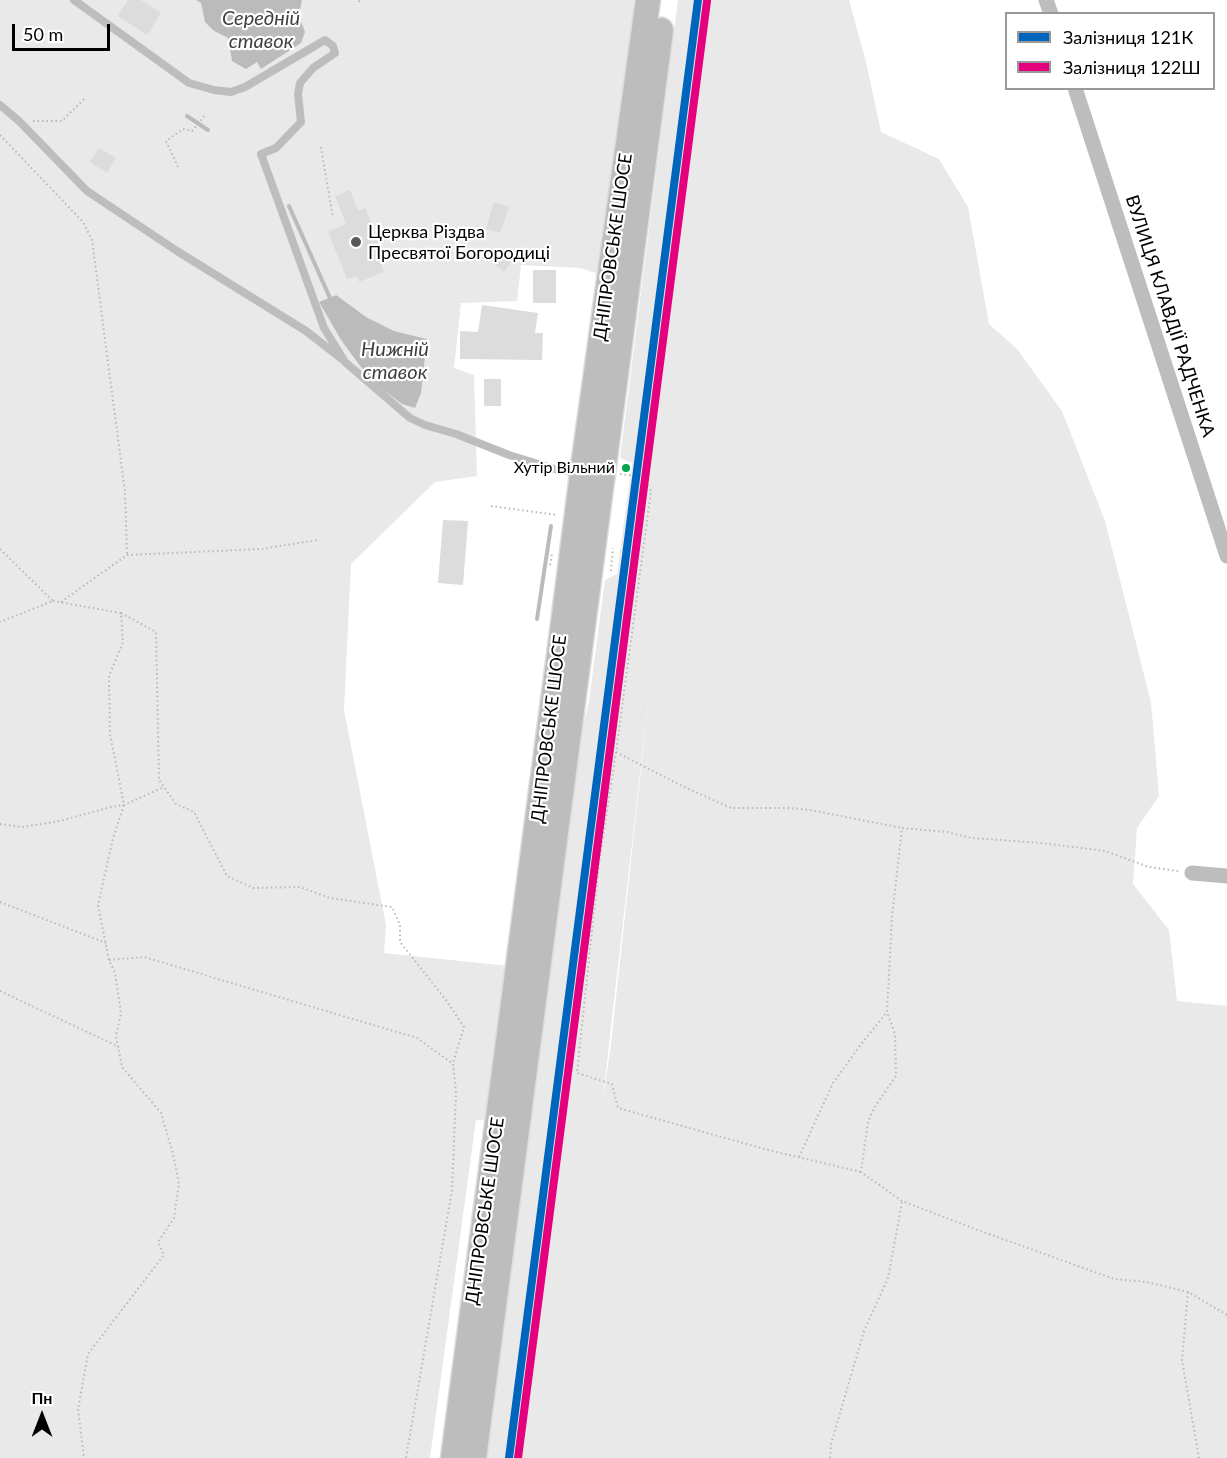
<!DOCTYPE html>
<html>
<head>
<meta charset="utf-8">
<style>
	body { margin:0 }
	#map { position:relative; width:1227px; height:1458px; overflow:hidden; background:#fff; font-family:Lato,sans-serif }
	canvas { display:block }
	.legend { position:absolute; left:1005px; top:12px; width:210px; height:78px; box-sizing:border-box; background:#fff; border:2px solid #999; margin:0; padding:8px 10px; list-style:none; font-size:18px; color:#000 }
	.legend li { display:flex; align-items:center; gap:12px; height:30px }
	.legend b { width:30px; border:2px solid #999 }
	.north { position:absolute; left:12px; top:1386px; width:60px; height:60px; -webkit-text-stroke:4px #fff; paint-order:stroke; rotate:0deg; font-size:16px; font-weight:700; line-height:24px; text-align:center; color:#000 }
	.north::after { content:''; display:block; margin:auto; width:21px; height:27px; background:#000; clip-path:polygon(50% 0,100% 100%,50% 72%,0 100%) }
	.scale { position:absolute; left:12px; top:24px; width:98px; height:27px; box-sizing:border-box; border:3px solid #000; border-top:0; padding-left:8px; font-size:18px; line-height:21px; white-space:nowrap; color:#000; -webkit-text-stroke:4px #fff; paint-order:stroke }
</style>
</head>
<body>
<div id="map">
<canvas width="1227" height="1458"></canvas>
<ul class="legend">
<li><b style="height:8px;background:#0065bd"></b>Залізниця 121К</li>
<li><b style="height:8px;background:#e5007d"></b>Залізниця 122Ш</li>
</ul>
<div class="north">Пн</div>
<div class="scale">50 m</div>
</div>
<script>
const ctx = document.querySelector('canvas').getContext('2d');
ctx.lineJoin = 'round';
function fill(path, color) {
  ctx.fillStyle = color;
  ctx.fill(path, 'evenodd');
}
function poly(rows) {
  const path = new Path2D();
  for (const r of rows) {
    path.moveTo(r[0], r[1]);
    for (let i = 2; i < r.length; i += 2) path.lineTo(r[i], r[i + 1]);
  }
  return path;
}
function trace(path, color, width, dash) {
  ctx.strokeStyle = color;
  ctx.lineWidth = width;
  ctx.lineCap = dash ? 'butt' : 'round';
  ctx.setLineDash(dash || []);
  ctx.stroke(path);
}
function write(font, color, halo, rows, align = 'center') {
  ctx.font = font + ' Lato,sans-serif';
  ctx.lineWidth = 4.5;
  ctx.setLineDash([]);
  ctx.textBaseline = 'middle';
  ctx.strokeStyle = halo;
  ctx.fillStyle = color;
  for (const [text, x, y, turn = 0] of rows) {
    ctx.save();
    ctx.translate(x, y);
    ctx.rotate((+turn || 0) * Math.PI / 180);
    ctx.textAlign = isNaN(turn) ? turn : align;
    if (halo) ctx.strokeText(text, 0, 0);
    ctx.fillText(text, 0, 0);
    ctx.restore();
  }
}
const green = poly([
	[0,0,196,0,201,3,214,31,228,38,232,61,257,62,261,68,305,32,299,16,302,0,648,0,609,277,580,268,521,265,517,301,461,303,454,368,474,375,477,476,435,482,351,564,344,710,386,925,384,953,518,967,498,1119,476,1120,430,1458,0,1458],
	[335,296,366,317,394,331,427,339,415,408,402,404,378,386,360,366,341,340,319,302],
	[678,0,849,0,866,62,881,132,939,159,968,207,989,324,1017,349,1062,411,1105,521,1151,702,1159,796,1137,828,1133,884,1169,930,1177,1001,1227,1006,1227,1458,474,1458,553,855,589,701,605,580,617,574,632,463,620,458],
	[651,677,611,1044,602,1106]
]);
const water = poly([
	[196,0,302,0,299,16,305,32,301,43,261,69,257,62,246,69,232,61,228,38,214,31,205,22,201,3],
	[336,295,366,317,394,331,427,339,421,393,415,408,402,404,378,386,360,366,341,340,319,302]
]);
const stream = poly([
	[187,116,208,130],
	[289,206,330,298],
	[537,619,551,526]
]);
const building = poly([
	[128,0,141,0,161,13,147,35,118,16],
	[99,148,116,158,107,173,90,162],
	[350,190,358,211,365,208,384,253,378,256,384,272,359,282,357,276,347,279,328,232,346,224,335,196],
	[494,202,509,207,500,233,486,229],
	[504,253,513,259,504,272,495,265],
	[533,270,556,270,556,303,533,303],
	[482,305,538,313,535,333,543,333,542,360,460,359,460,331,478,332],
	[484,379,501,379,501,406,484,406],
	[443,520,468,521,463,585,438,583]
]);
const path = poly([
	[359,2,359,0],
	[33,121,62,121,85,98],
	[0,135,83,222,92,240,125,492,127,555],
	[321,147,333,218],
	[178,167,166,141,183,129,192,131,206,114],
	[620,474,636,476,644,480,651,491,616,752,680,785,731,808,789,808,810,810,902,828],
	[491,506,557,515],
	[0,549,53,601,0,622],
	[550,565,552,554],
	[611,571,613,548],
	[53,601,121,613,123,642,109,676,110,734,124,805,113,838,98,905,109,960,115,973,121,1013,116,1036,122,1067,161,1113,173,1154,179,1184,174,1218,158,1242,164,1255,88,1354,78,1409,84,1458],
	[61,602,127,555,261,549,318,540],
	[121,613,156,632,159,780,176,804,194,812,227,876,253,888,300,887,330,898,392,907,400,925,400,942,446,1000,464,1027,453,1063],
	[616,752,599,864,577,1073,612,1084,618,1108,768,1150,861,1172],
	[0,824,22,827,60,821,111,807,124,805,164,787],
	[1178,871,1149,867,1105,851,1042,843,972,838,947,832,902,828,892,917,887,1012,895,1034,896,1076,874,1108,868,1122,861,1172,902,1201,975,1229,1114,1279,1147,1282,1188,1292,1227,1315],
	[0,902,106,943],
	[109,960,144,957,417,1038,453,1064,456,1093,452,1190,406,1458],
	[0,991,119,1047],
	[799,1157,833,1083,862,1043,887,1012],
	[1188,1292,1182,1360,1199,1458],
	[830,1458,831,1444,864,1331,888,1278,902,1202]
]);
const service = poly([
	[74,0,189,83,214,90,231,92,245,87,325,40,333,46,335,53,313,68,300,83,298,94,301,122,276,148,261,154,324,328,345,362,410,418,425,425,456,434,509,455,558,470,580,473],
	[0,105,19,121,87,191,177,251,306,331,342,359]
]);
const minor = poly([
	[1046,0,1051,14],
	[1075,88,1227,556],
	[1192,873,1227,876]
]);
const primary = poly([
	[453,1458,558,663,582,474,648,0],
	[474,1458,661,30]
]);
const rail1 = poly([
	[509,1458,698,0]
]);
const rail2 = poly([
	[518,1458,707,1]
]);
const markers = [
	[356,242,6,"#595959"],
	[626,468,5,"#00a651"]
];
const busNames = [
	["Хутір Вільний",615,468]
];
const poiNames = [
	["Церква Різдва",368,232],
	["Пресвятої Богородиці",368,253]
];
const streetNames = [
	["ДНІПРОВСЬКЕ ШОСЕ",613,247,-82],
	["ВУЛИЦЯ КЛАВДІЇ РАДЧЕНКА",1170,316,72],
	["ДНІПРОВСЬКЕ ШОСЕ",549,729,-83],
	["ДНІПРОВСЬКЕ ШОСЕ",485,1211,-82]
];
const waterNames = [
	["Середній",261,19],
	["ставок",261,42],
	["Нижній",395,350],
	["ставок",395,373]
];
fill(green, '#e9e9e9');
fill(water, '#bbb');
trace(stream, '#bbb', 4);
fill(building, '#dcdcdc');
trace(primary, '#dbdbdb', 27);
trace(path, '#b8b8b8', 2, [1.5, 3]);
trace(service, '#bdbdbd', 8);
trace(minor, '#bdbdbd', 15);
trace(primary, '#bdbdbd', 24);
trace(rail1, '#0065bd', 8);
trace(rail2, '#e5007d', 8);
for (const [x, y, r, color] of markers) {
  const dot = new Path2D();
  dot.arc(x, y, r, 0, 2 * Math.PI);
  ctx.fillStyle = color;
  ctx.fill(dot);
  trace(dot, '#fff', 2);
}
write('16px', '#000', '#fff', busNames, 'right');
write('18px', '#000', '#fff', poiNames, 'left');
write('18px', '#000', '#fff', streetNames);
write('italic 20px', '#3f3f3f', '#fff', waterNames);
</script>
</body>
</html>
